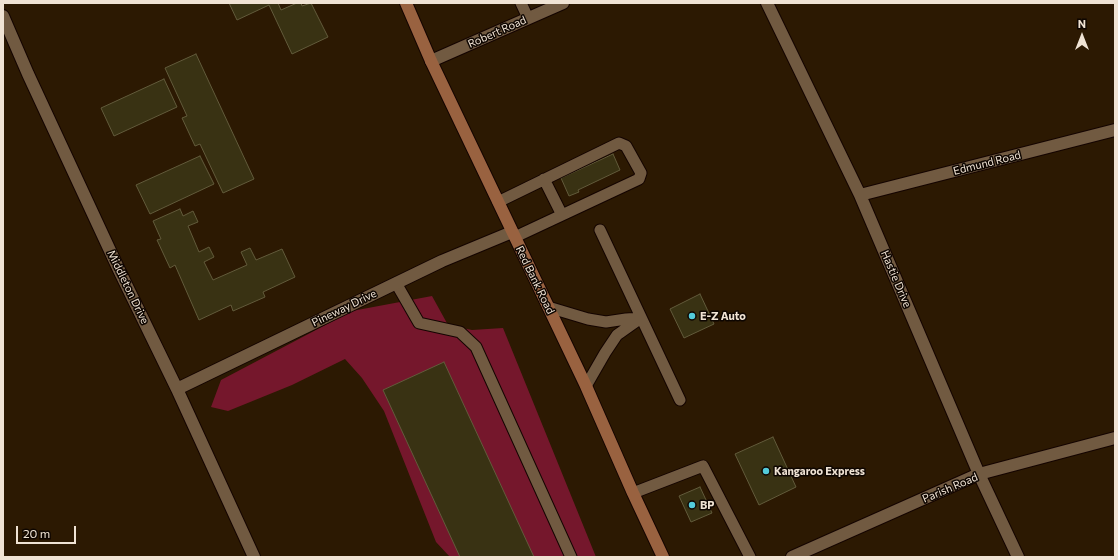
<!DOCTYPE html>
<html>
<head>
<meta charset="utf-8">
<style>
	body { margin:0 }
	#map { position:relative; width:1118px; height:560px; overflow:hidden; background:#2c1902; font-family:Commissioner,sans-serif }
	canvas { display:block }
	.frame { position:absolute; inset:0; border:4px solid #f0e3d4; pointer-events:none }
	.north { position:absolute; left:1062px; top:16px; width:40px; height:40px; -webkit-text-stroke:3px #0e0601; paint-order:stroke; rotate:0deg; font-size:11px; font-weight:700; line-height:16px; text-align:center; color:#f0e3d4 }
	.north::after { content:''; display:block; margin:auto; width:14px; height:18px; background:#f0e3d4; clip-path:polygon(50% 0,100% 100%,50% 72%,0 100%) }
	.scale { position:absolute; left:16px; top:526px; width:60px; height:18px; box-sizing:border-box; border:2px solid #f0e3d4; border-top:0; padding-left:5px; font-size:12px; line-height:14px; white-space:nowrap; color:#f0e3d4; -webkit-text-stroke:3px #0e0601; paint-order:stroke }
</style>
</head>
<body>
<div id="map">
<canvas width="1118" height="560"></canvas>
<div class="frame"></div>
<div class="north">N</div>
<div class="scale">20 m</div>
</div>
<script>
const ctx = document.querySelector('canvas').getContext('2d');
ctx.lineJoin = 'round';
function fill(path, color) {
  ctx.fillStyle = color;
  ctx.fill(path, 'evenodd');
}
function poly(rows) {
  const path = new Path2D();
  for (const r of rows) {
    path.moveTo(r[0], r[1]);
    for (let i = 2; i < r.length; i += 2) path.lineTo(r[i], r[i + 1]);
  }
  return path;
}
function trace(path, color, width, dash) {
  ctx.strokeStyle = color;
  ctx.lineWidth = width;
  ctx.lineCap = dash ? 'butt' : 'round';
  ctx.setLineDash(dash || []);
  ctx.stroke(path);
}
function write(font, color, halo, rows, align = 'center') {
  ctx.font = font + ' Commissioner,sans-serif';
  ctx.lineWidth = 3;
  ctx.setLineDash([]);
  ctx.textBaseline = 'middle';
  ctx.strokeStyle = halo;
  ctx.fillStyle = color;
  for (const [text, x, y, turn = 0] of rows) {
    ctx.save();
    ctx.translate(x, y);
    ctx.rotate((+turn || 0) * Math.PI / 180);
    ctx.textAlign = isNaN(turn) ? turn : align;
    if (halo) ctx.strokeText(text, 0, 0);
    ctx.fillText(text, 0, 0);
    ctx.restore();
  }
}
const forest = poly([
	[432,296,448,325,472,330,503,328,596,557,450,557,436,542,384,411,362,378,345,359,292,385,228,411,211,407,221,380,352,311]
]);
const building = poly([
	[229,3,278,3,281,10,297,3,301,3,302,6,311,3,328,37,292,54,269,5,237,20,229,3],
	[196,54,254,179,223,193,200,144,195,146,182,118,187,116,165,68,196,54],
	[164,79,177,107,114,136,101,108,164,79],
	[613,154,620,170,578,190,579,192,569,196,561,178,613,154],
	[200,156,214,184,150,214,136,185,200,156],
	[180,209,183,216,193,211,198,222,188,226,199,252,209,247,214,257,204,262,213,280,247,265,241,252,250,248,256,260,282,249,295,277,263,292,265,297,233,311,231,305,199,320,175,265,170,268,157,240,161,239,153,221,180,209],
	[700,294,714,324,684,338,670,309,700,294],
	[444,362,534,557,460,557,383,390,444,362],
	[773,437,796,487,759,505,735,454,773,437],
	[700,487,712,513,691,522,679,496,700,487]
]);
const lane = poly([
	[521,3,528,18],
	[544,179,562,215],
	[498,202,619,143,626,146,641,173,639,179,515,237],
	[600,230,680,400],
	[396,283,419,323,460,332,476,347,571,557],
	[548,307,588,319,606,322,626,319,641,318],
	[586,386,605,353,617,335,641,318],
	[633,493,703,466,750,557]
]);
const street = poly([
	[767,3,860,195,979,474,1018,557],
	[3,16,28,74,119,270,177,389,254,557],
	[431,61,563,3],
	[860,195,1115,130],
	[177,389,442,261,512,232],
	[792,557,979,474,1115,438]
]);
const secondary = poly([
	[406,3,431,61,586,386,633,493,663,557]
]);
const markers = [
	[692,316,4,"#53cbda"],
	[766,471,4,"#53cbda"],
	[692,505,4,"#53cbda"]
];
const streetNames = [
	["Robert Road",497,32,-24],
	["Edmund Road",987,163,-14],
	["Hastie Drive",896,279,67],
	["Red Bank Road",535,280,64],
	["Middleton Drive",128,287,64],
	["Pineway Drive",344,308,-26],
	["Parish Road",950,488,-23]
];
const poiNames = [
	["E-Z Auto",700,316],
	["Kangaroo Express",774,471],
	["BP",700,505]
];
fill(forest, '#75172c');
fill(building, '#393213');
trace(building, '#625b3b', 1);
trace(lane, '#140400', 13);
trace(street, '#140400', 14);
trace(secondary, '#140400', 14);
trace(lane, '#715a41', 11);
trace(street, '#715a41', 12);
trace(secondary, '#996240', 12);
for (const [x, y, r, color] of markers) {
  const dot = new Path2D();
  dot.arc(x, y, r, 0, 2 * Math.PI);
  ctx.fillStyle = color;
  ctx.fill(dot);
  trace(dot, '#0e0601', 1.5);
}
write('11px', '#f0e3d4', '#0e0601', streetNames);
write('bold 11px', '#f0e3d4', '#0e0601', poiNames, 'left');
</script>
</body>
</html>
